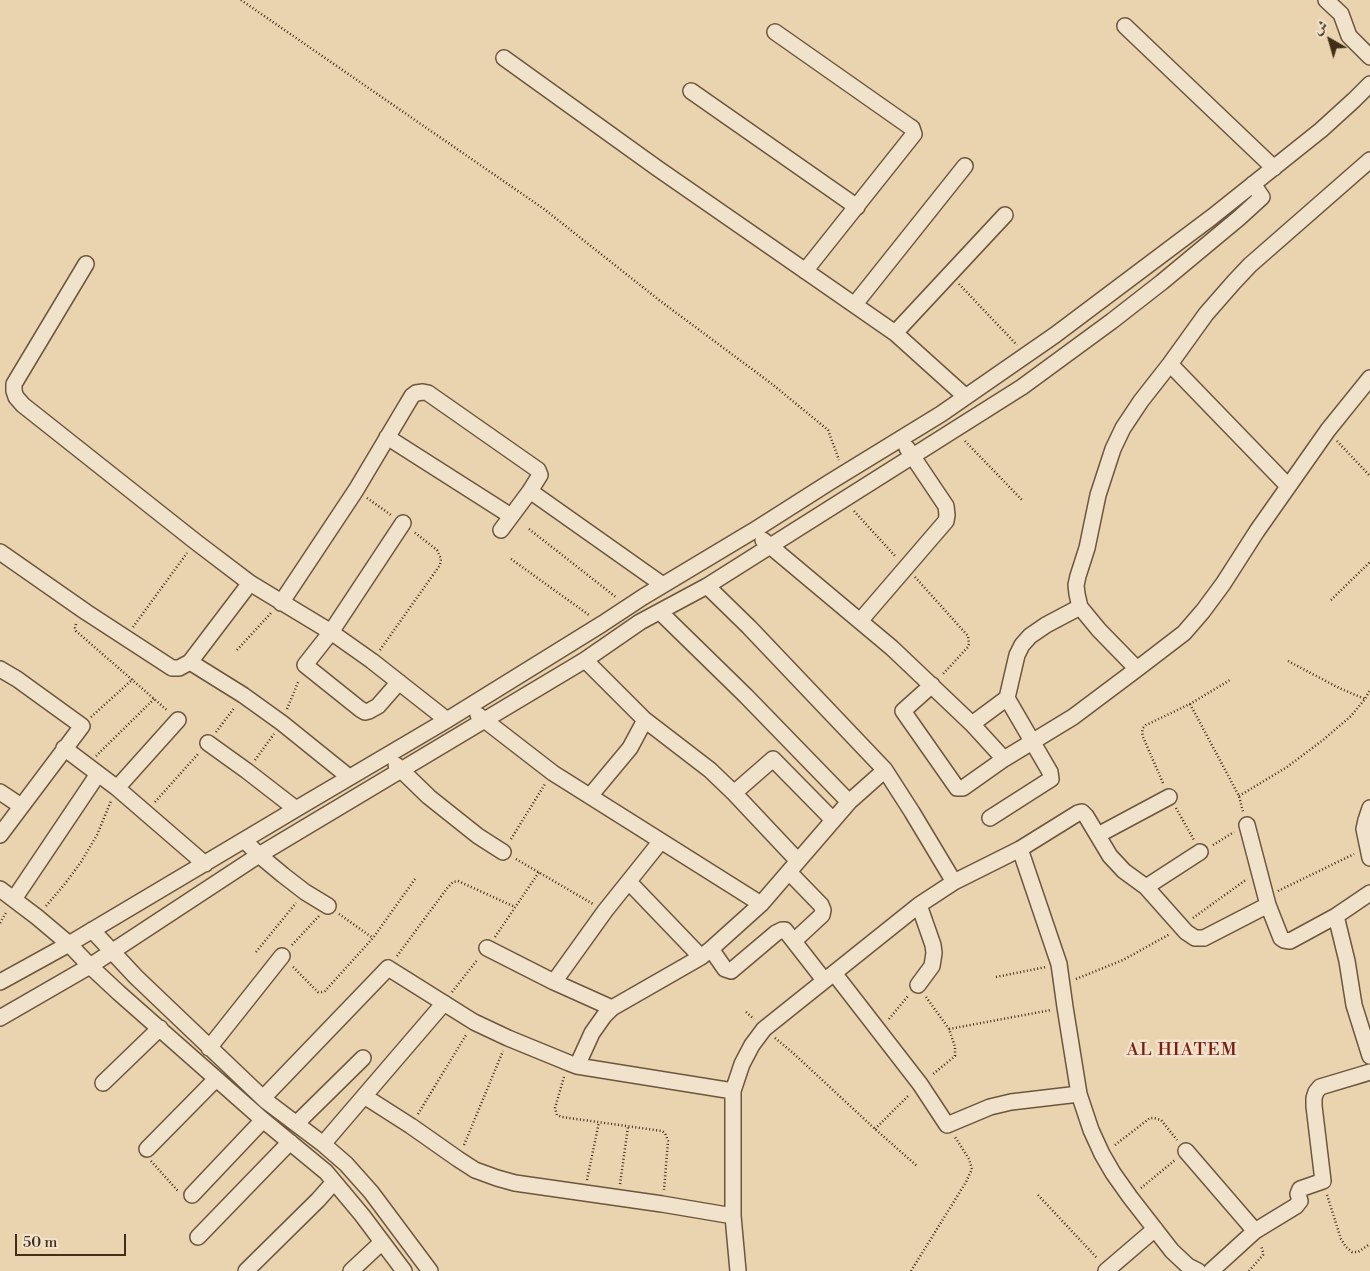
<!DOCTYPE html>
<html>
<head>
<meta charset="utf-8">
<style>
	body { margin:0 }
	#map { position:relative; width:1370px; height:1271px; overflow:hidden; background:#ead3af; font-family:"Libre Bodoni",Amiri,serif }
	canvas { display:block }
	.north { position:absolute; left:1305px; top:15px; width:50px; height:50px; -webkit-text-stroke:4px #f1e2cb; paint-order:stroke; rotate:322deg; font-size:14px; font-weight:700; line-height:20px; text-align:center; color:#422d18 }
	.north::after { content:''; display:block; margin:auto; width:18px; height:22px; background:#422d18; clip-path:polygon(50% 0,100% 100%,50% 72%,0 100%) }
	.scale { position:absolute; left:15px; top:1234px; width:111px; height:22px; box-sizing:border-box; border:2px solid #422d18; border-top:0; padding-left:6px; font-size:15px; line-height:18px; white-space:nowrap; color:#422d18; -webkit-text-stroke:4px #f1e2cb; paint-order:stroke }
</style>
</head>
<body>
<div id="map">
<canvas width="1370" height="1271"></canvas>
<div class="north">ش</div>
<div class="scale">50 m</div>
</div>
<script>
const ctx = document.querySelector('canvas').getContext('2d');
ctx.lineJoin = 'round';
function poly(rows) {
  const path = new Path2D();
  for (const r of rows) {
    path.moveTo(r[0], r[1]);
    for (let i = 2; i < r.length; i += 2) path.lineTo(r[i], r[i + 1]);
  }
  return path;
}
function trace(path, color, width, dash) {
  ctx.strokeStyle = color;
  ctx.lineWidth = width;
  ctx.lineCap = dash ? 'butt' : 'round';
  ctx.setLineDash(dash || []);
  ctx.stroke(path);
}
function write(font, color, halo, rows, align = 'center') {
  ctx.font = font + ' "Libre Bodoni",serif';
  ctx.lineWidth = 5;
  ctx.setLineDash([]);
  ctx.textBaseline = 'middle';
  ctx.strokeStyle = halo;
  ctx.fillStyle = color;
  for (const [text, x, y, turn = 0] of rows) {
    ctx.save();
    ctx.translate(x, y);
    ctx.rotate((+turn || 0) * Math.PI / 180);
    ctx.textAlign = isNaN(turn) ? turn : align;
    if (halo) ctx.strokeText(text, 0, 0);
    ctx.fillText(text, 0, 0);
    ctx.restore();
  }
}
const path = poly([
	[241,0,544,209,659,300,772,384,828,430,839,460],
	[959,284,1017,345],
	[965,441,1023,501],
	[1337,441,1370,476],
	[367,498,391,515],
	[854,511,896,557],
	[529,529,617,598],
	[511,559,589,615],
	[915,577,968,636,969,644,968,647,942,675],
	[1331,600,1370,562],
	[76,624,75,628,76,631,168,711],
	[133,627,187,553],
	[237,650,271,613],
	[380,650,440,565,441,559,437,550,414,532],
	[1288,661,1339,688,1365,699],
	[1190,704,1239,796,1243,812],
	[287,709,299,680],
	[91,717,133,679],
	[216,732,235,707],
	[96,756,154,699],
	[255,760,274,734],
	[1163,783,1143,737,1142,732,1143,728,1146,725,1190,704,1230,680],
	[1239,796,1287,767,1323,740,1351,716,1365,699,1370,690],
	[155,802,198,754],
	[1176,808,1194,840],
	[511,839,545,784],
	[1213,845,1234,832],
	[516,859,593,904],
	[1278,891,1354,854],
	[46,906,64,885,81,862,97,835,111,801],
	[339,914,373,938],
	[1193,918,1247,879],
	[0,923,7,911],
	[495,937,539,872],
	[292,945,319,916],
	[256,952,296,903],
	[397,956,448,887,453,882,458,881,515,907],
	[293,967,318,992,322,992,325,991,373,938,415,879],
	[996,977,1046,967],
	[1076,979,1123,960,1170,934],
	[452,992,478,959],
	[926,997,949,1029,955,1047,955,1056,932,1075],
	[746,1012,754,1019],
	[889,1019,908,996],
	[949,1029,1051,1010],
	[775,1038,792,1052,875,1129,917,1166],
	[564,1077,555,1108,557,1115,562,1117,662,1131,665,1133,668,1141,664,1190],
	[418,1114,466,1035],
	[875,1129,909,1095],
	[464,1145,503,1051],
	[1115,1145,1150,1118,1154,1118,1161,1120,1177,1140],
	[151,1161,178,1191],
	[587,1180,599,1122],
	[620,1184,628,1127],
	[1141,1188,1175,1160],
	[1038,1195,1097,1258],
	[1327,1195,1341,1239,1346,1247,1352,1252,1358,1252,1370,1244],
	[911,1271,966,1182,972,1169,969,1159,955,1137],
	[1249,1271,1263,1255,1263,1252,1261,1246]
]);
const minor = poly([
	[1326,0,1341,14,1349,36,1370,57],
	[1125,26,1274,168],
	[775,32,909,126,912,128,914,134,805,271],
	[504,58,657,168,895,333,966,397],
	[691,91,857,207],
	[86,264,14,384,14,391,16,397,23,405,196,542,250,583,331,632,372,661,447,720],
	[855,304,965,166],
	[895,333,1005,215],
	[1170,364,1288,486],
	[387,437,511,516],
	[501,530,530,491,663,585],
	[763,540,892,648,972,724,1004,759],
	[0,552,86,612,172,668,179,668,190,662,250,583],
	[707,586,749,627,885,770,912,812,954,882],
	[281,603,356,490,406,406,412,396,416,393,423,392,428,393,538,470,540,475,530,491],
	[660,612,746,696,849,802],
	[860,621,946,521,947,515,946,506,907,448],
	[585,660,645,720,710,770,734,793,798,861],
	[190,662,243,695,282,723,349,777],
	[0,669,17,679,82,726,0,835],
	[1137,669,1099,630,1080,607,1077,594,1076,585,1078,576,1087,548,1098,495,1113,449,1123,428,1141,401,1170,364,1206,314,1234,282,1250,265,1370,160],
	[399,682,378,706,369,711,365,712,360,709,305,665,331,632,403,523],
	[932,685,903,711,957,788,963,788,1004,759,1073,717,1137,669,1184,633,1203,611,1223,584,1257,531,1328,430,1370,378],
	[478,715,553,773,761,904],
	[972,724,1007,698,1017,655,1022,645,1030,636,1046,625,1080,607],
	[208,743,247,771,296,809,447,720,602,624,643,597,753,531,830,482,941,414,1055,335,1212,217,1321,130,1354,100,1370,84],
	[64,748,117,788,205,864],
	[396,765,429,797,478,836,503,852],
	[117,788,178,720],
	[0,792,21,806],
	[734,793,773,759,833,820],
	[590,796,630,748,645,720],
	[1370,808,1366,820,1364,829,1370,858],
	[990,818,1051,779,1050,772,1007,698],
	[1247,825,1268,905,1281,938,1284,940,1290,941,1336,916,1370,893],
	[1098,835,1169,797],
	[244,840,296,809],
	[1020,849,1059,964,1065,1007,1079,1094,1091,1130,1102,1154,1113,1173,1130,1197,1172,1251,1188,1266,1198,1271],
	[789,872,821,905,823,910,822,915,794,941],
	[629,882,701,957],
	[1146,887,1200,852],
	[0,889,37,917,69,944,90,966,119,993,263,1120,326,1172,362,1215,404,1271],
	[14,899,98,774],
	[1336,916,1347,961,1354,1005,1370,1056],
	[92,930,136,977,266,1101,323,1144,346,1164,371,1192,430,1271],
	[487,948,554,982,612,1008],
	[711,949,725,969,731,971,776,933,782,930,785,930,824,980],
	[834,973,920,1084,947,1125,990,1107,1011,1102,1079,1094],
	[0,982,69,944,244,840,259,855,283,875,305,892,328,906],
	[554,982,605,911,661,841],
	[918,985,932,966,934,953,933,945,919,905],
	[0,1018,90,966,259,855,585,660,640,622,707,586,1022,387,1112,321,1162,282,1239,218,1262,197,1253,184],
	[209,1048,282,956],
	[577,1066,592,1033,604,1016,612,1008,701,957,711,949,761,904,849,802,885,770],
	[103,1083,160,1028],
	[364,1096,411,1126,458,1159,475,1170,497,1178,515,1183,662,1204,733,1216],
	[263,1098,388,968,474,1022,508,1038,569,1063,577,1066,733,1091],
	[297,1123,363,1058],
	[323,1144,444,1003],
	[147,1149,216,1079],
	[1186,1151,1255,1231],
	[192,1195,263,1120],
	[198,1237,290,1142],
	[246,1271,318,1200,334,1182],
	[351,1271,382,1242],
	[738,1271,733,1216,733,1091,742,1064,752,1045,764,1029,919,905,954,882,1020,849,1078,813,1082,812,1086,816,1110,856,1124,871,1146,887,1186,932,1195,938,1204,938,1268,905],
	[1106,1271,1155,1229],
	[1211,1271,1255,1231,1296,1206,1300,1201,1298,1194,1300,1189,1323,1181,1314,1106,1314,1098,1316,1092,1320,1087,1370,1072]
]);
const quarterNames = [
	["AL HIATEM",1182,1051]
];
trace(minor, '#6c563e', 18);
trace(path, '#422d18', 2.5, [1, 2.5]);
trace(minor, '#f1e2cb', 15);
ctx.letterSpacing = '1px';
write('18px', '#7a1f14', '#f1e2cb', quarterNames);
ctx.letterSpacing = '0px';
</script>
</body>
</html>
